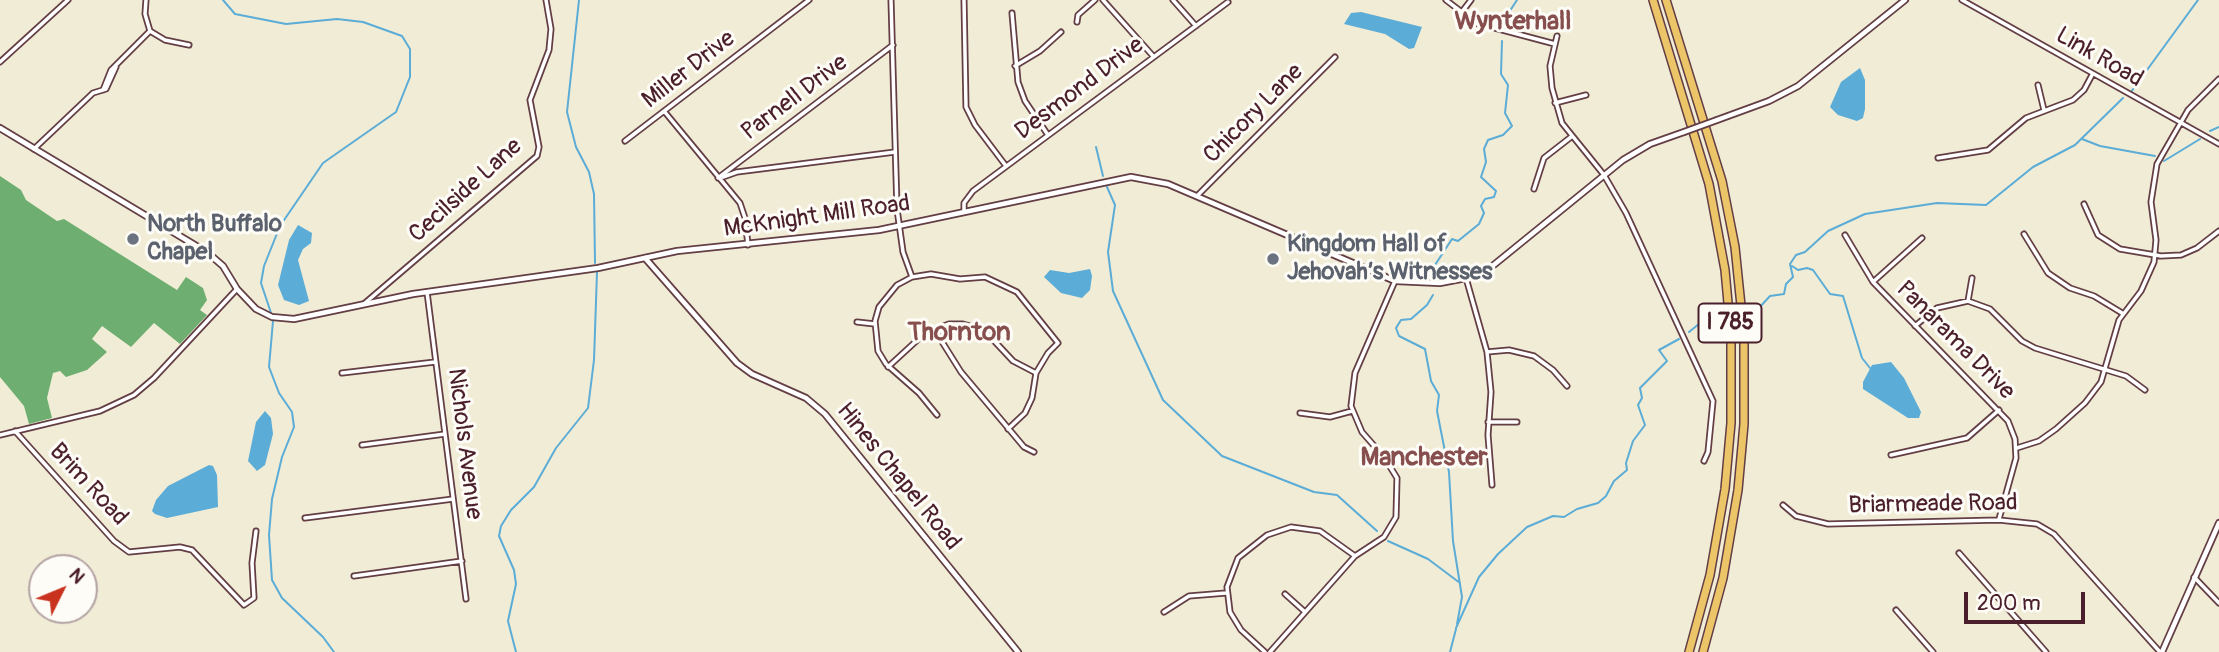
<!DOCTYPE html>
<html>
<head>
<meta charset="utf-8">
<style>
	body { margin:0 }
	#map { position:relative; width:2219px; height:652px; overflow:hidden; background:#f1ecd6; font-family:Pangolin,sans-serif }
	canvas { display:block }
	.north { position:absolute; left:28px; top:554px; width:70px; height:70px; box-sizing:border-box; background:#fdfcf7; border:2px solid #b5a4a5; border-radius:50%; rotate:47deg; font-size:19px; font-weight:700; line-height:28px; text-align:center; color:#4a1f2b }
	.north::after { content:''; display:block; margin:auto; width:24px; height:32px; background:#c8321e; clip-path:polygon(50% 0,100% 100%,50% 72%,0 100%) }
	.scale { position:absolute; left:1964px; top:592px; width:121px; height:32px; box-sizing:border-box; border:4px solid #4a1f2b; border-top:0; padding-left:9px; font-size:21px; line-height:24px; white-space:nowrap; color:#4a1f2b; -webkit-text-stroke:5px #fdfcf7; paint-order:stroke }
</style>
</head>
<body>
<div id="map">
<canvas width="2219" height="652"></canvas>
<div class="north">N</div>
<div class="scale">200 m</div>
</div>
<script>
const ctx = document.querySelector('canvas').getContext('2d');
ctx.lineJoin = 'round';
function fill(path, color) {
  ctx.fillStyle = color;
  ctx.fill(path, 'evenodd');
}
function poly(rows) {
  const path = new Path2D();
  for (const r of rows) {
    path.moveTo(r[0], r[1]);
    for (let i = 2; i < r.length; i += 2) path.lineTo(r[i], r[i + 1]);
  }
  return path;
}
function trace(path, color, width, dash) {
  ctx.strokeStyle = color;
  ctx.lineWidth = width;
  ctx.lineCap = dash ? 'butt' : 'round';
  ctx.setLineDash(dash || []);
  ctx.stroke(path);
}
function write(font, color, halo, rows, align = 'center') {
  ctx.font = font + ' Pangolin,sans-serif';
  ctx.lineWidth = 6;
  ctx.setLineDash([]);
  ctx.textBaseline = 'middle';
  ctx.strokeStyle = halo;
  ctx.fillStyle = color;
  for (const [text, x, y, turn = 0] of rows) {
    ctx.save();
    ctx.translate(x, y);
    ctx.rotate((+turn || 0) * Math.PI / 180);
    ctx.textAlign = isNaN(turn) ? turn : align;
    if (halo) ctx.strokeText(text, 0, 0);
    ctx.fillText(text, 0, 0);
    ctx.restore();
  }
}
const forest = poly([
	[0,176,21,190,26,200,57,221,64,219,177,290,186,277,203,288,207,300,200,310,207,315,180,344,154,323,131,347,102,326,92,339,107,352,87,370,66,377,60,371,53,373,47,398,52,418,29,424,24,406,0,377]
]);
const water = poly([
	[1361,12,1422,27,1414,48,1409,49,1385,34,1344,24,1351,13],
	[1860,68,1865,80,1865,109,1863,118,1857,121,1838,115,1830,107,1841,82],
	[298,225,312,233,311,243,303,249,298,260,309,301,299,305,284,300,278,285,289,240],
	[1090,269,1092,276,1090,290,1082,298,1061,293,1044,277,1050,270,1069,273],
	[1891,362,1904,378,1921,412,1919,418,1908,418,1863,389,1863,382,1872,365],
	[265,411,271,418,273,434,265,465,257,471,248,461,256,422],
	[209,465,213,466,217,475,218,507,167,518,155,514,152,511,156,500,168,486]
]);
const stream = poly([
	[223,0,235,14,286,24,337,19,363,22,402,36,410,49,410,77,396,112,323,163,280,226,264,266,261,283,271,313],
	[579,0,567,112,576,147,589,172,594,194,595,263],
	[1502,23,1517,0],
	[2131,92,2198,0],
	[2210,131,2219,127],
	[2082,139,2100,146,2155,156],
	[1096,147,1103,176],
	[2164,161,2200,139],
	[1107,187,1115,205,1108,252,1113,291,1163,400,1222,456,1314,492,1337,495,1377,531],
	[1792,266,1798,270,1807,268,1813,270,1830,294,1843,296,1862,358,1870,368],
	[1432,279,1435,265,1452,239,1458,241,1479,224,1484,213,1481,206,1485,199,1494,197,1496,191,1481,177,1486,162,1484,149,1488,140,1503,135,1512,126,1505,113,1508,85,1501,74,1502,41],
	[1433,295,1427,305,1411,319,1401,320,1396,328,1399,336,1425,349,1431,381,1439,395,1437,411,1449,472,1453,541,1462,597,1457,624],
	[1750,311,1758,309,1770,296,1784,294,1786,284,1793,277,1790,264,1796,255,1805,252,1828,231,1865,214,1937,203,1986,205,2033,167,2075,145,2123,98],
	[273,321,269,367,279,393,292,412,294,427,282,457,272,499,269,535,272,580,282,598,323,637,334,652],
	[1689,332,1715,311,1721,311],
	[1388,541,1428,559,1460,583],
	[1456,628,1479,577,1498,554,1527,527,1553,516,1564,517,1577,509,1598,503,1606,496,1614,481,1627,470,1626,463,1633,441,1645,425,1638,405,1642,398,1640,388,1667,361,1659,350,1679,339],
	[516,652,508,621,516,584,514,570,499,536,501,526,511,510,534,487,556,448,588,408,594,360,597,272],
	[1450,652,1456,629]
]);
const minor = poly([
	[891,0,897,209,903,252,912,277],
	[964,0,966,107,975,125,1006,166],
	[1103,0,1153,56],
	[1173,0,1196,26],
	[1446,0,1476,23,1555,44],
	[1962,0,2219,144],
	[1012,13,1018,82,1025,101,1048,135],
	[1461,13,1471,0],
	[1077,22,1078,15,1095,0],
	[150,31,165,40,189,45],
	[1557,36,1550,66,1552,88,1562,123,1604,175,1626,213,1713,401,1708,452,1704,461],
	[0,62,68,0],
	[1015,66,1040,51,1061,32],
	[2038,85,2044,110],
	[103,90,111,70,150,31,145,14,146,0],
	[1555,103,1586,95],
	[664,111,740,203,745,218,748,245],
	[625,141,809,0],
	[34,149,93,93,106,89,116,67],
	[1938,158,1988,150,2026,118,2073,100,2084,90,2092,75],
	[723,177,737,172,895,152],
	[718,178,893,45],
	[1534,189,1544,158,1571,137],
	[1197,196,1335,57],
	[2084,204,2098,235,2120,249,2161,256,2181,255,2197,248,2219,231],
	[964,212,964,203,973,191,1228,2],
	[2024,234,2048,273,2070,288,2094,296,2122,313],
	[1845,235,1873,282,2008,421,2015,439,2016,458,1999,519],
	[1466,278,1487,352,1491,392,1488,435,1492,485],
	[1873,282,1922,238],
	[427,292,466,599],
	[1968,301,1972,278],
	[365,303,537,156,539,147,530,100,549,50,551,29,546,0],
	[857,322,875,324],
	[1915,326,1937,308,1968,301,1990,309,2022,341,2035,348,2126,376,2145,390],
	[934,329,961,372,1024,447,1034,452],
	[1487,352,1509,350,1534,356,1553,370,1567,386],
	[888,367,925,333,949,324,963,324,984,330,1013,361,1036,373],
	[342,373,435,362],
	[1300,413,1330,417,1352,411],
	[937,415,919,393,886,364,878,351,875,321,879,307,897,285,912,277,931,274,960,279,985,277,1017,292,1058,343,1048,353,1036,373,1032,398,1025,413,1008,429],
	[1488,422,1517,422],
	[15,431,114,541,129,552,180,547,192,550,244,605,254,598,252,563,256,531],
	[0,435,100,411,134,395,154,378,237,289],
	[362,445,445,434],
	[2017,448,2039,441,2056,429,2085,403,2101,382,2119,320,2141,291,2154,262,2156,240,2151,202,2157,164,2188,110,2219,79],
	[1891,455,1967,438,1999,410],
	[1783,505,1796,516,1828,524,1999,520,2037,524,2054,534,2160,652],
	[305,518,453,499],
	[1959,553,2046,652],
	[354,576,462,561],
	[2194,577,2219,603],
	[1285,594,1305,612],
	[1896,610,1933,652],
	[1164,612,1189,596,1226,593],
	[1265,652,1241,630,1230,612,1227,587,1238,558,1267,535,1291,527,1320,531,1355,556],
	[1270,652,1355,556,1384,537,1396,517,1397,478,1384,457,1362,432,1351,406,1355,373,1395,281]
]);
const tertiary = poly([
	[1717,120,1769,101,1798,86,1905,0],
	[0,128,208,253,223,266,237,289,256,309,272,317,294,319,413,294,598,268,677,251,879,230,1131,177,1168,184,1395,281,1440,283,1466,278,1490,268,1623,160,1650,144,1684,132],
	[645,258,737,363,752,374,806,398,825,414,1018,652],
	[2162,652,2219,523]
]);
const motorway = poly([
	[1653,0,1709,184,1725,270,1731,336,1731,423,1725,489,1710,575,1689,652],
	[1666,0,1722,181,1735,247,1744,335,1744,424,1738,490,1723,578,1703,652]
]);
const tertiaryBridge = poly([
	[1684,132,1717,120]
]);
const markers = [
	[133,239,7,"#6b7280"],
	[1273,259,7,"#6b7280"]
];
const shields = [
	[1730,323,63]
];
const shieldNames = [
	["I 785",1730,323]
];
const streetNames = [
	["Link Road",2099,58,30],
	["Miller Drive",689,70,-38],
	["Desmond Drive",1080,89,-37],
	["Parnell Drive",795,98,-37],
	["Chicory Lane",1254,114,-45],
	["Cecilside Lane",466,191,-42],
	["McKnight Mill Road",817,217,-8],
	["Panarama Drive",1955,341,45],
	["Nichols Avenue",464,444,83],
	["Hines Chapel Road",898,477,51],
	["Brim Road",88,485,47],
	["Briarmeade Road",1933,505,-1]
];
const worshipNames = [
	["North Buffalo",147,225],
	["Chapel",147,253],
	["Kingdom Hall of",1287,245],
	["Jehovah’s Witnesses",1287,273]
];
const neighbourhoodNames = [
	["Wynterhall",1513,22],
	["Thornton",959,333],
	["Manchester",1424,458]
];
fill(forest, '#6eaf71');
fill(water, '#5bacd6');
trace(stream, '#5bacd6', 2);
trace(minor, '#633e45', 7);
trace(tertiary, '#633e45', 8);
trace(motorway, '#633e45', 10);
trace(minor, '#fff', 3.5);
trace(tertiary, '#fff', 4.5);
trace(motorway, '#edc569', 7);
trace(tertiaryBridge, '#633e45', 8, []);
trace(tertiaryBridge, '#fff', 4.5);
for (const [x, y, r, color] of markers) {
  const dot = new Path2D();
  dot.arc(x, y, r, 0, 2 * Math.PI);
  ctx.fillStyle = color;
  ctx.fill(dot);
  trace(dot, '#fdfcf7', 2.5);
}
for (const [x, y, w] of shields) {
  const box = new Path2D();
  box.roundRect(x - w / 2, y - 19.5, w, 39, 5);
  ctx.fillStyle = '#fdfcf7';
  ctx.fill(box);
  trace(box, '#4a1f2b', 2);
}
write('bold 23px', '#4a1f2b', null, shieldNames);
write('24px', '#4a1f2b', '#fdfcf7', streetNames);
write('bold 24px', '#5b616d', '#fdfcf7', worshipNames, 'left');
write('bold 26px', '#874e4e', '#fdfcf7', neighbourhoodNames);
</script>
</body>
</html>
